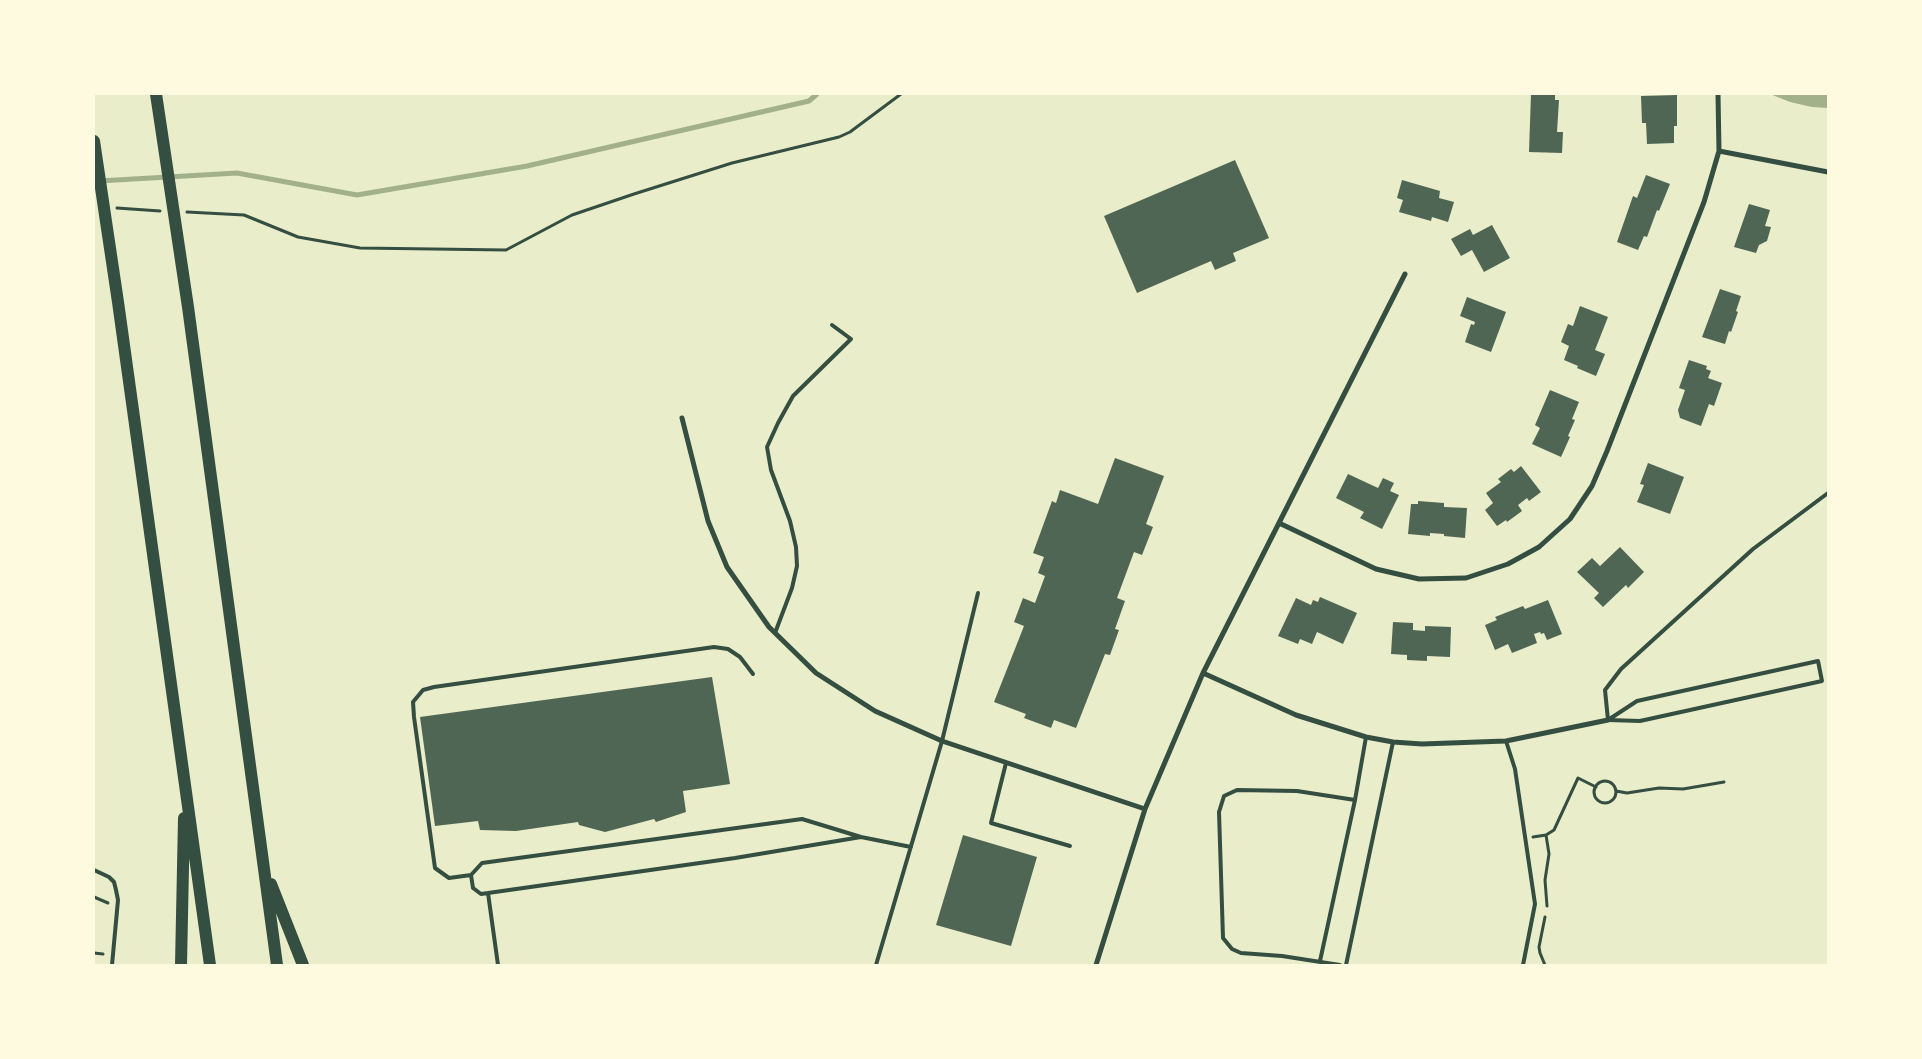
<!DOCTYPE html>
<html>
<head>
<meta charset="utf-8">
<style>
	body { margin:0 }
	#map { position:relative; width:1922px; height:1059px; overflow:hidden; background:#e9edc9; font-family:"Crimson Pro",serif }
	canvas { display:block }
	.frame { position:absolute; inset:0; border:95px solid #fefae0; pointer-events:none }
</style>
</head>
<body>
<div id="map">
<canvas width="1922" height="1059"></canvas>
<div class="frame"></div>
</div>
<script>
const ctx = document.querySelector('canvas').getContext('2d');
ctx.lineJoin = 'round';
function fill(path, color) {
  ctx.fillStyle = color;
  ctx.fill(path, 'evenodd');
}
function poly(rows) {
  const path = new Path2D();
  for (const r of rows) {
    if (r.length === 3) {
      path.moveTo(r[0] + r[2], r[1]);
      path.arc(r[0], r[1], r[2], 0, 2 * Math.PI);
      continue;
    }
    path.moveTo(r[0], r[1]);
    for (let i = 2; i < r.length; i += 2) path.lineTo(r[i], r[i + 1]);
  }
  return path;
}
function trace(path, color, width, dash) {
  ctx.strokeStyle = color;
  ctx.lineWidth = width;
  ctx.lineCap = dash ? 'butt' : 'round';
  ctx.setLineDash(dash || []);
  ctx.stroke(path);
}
const water = poly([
	[1770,94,1828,94,1828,108,1812,107,1790,102]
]);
const stream = poly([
	[99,181,237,173,357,195,527,166,809,101,817,94]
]);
const building = poly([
	[1531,94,1555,94,1555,100,1559,100,1557,132,1563,132,1562,153,1529,152],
	[1677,95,1677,126,1674,126,1674,143,1647,144,1646,123,1642,123,1641,96],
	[1235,160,1269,238,1233,253,1236,261,1215,270,1211,261,1137,293,1104,216],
	[1646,175,1670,184,1659,211,1657,210,1647,237,1644,236,1638,250,1617,242,1633,196,1637,198],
	[1402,180,1440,191,1439,198,1454,202,1448,222,1432,217,1431,221,1399,212,1403,200,1397,198],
	[1749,204,1770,210,1765,226,1771,227,1767,241,1759,245,1756,253,1734,247],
	[1492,225,1510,258,1484,272,1472,250,1461,256,1451,239,1470,229,1473,235],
	[1720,289,1741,296,1736,311,1738,312,1731,332,1729,331,1725,344,1702,337],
	[1467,297,1506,312,1491,352,1465,342,1471,324,1474,325,1475,322,1460,316],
	[1580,306,1608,317,1595,350,1605,354,1596,376,1577,368,1578,366,1564,360,1569,346,1561,342,1568,324,1573,326],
	[1689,360,1707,366,1706,369,1711,371,1708,378,1722,383,1714,406,1709,404,1701,426,1680,418,1678,410,1685,390,1679,388],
	[1550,390,1579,402,1572,419,1575,420,1568,436,1570,437,1561,457,1532,444,1540,428,1535,425],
	[1115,458,1164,476,1146,524,1153,527,1142,555,1134,552,1117,598,1125,601,1115,629,1119,630,1110,655,1105,654,1076,728,1054,720,1051,728,1024,718,1026,714,994,702,1024,626,1014,622,1023,598,1035,603,1045,576,1038,573,1044,557,1033,553,1052,501,1056,503,1060,490,1098,504],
	[1648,463,1684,477,1670,514,1637,502,1644,485,1640,484],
	[1521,466,1541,492,1529,501,1527,498,1518,505,1522,511,1507,522,1506,520,1497,526,1485,510,1493,503,1486,493,1501,482,1498,479,1511,469,1514,472],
	[1348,474,1378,488,1383,478,1394,483,1390,491,1399,495,1382,529,1360,518,1364,512,1336,498],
	[1418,501,1444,503,1444,507,1467,508,1465,538,1444,536,1444,534,1430,533,1430,536,1408,534,1411,504,1418,504],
	[1620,547,1644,572,1628,588,1626,585,1603,607,1594,598,1599,593,1577,572,1592,558,1600,566],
	[1320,597,1357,613,1343,644,1317,632,1312,644,1300,639,1298,644,1278,636,1296,598,1311,605,1313,600,1318,602],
	[1548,600,1562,634,1547,640,1544,633,1541,634,1540,632,1534,634,1537,643,1512,653,1508,644,1495,650,1485,625,1497,620,1495,617,1523,606,1525,609],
	[1393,622,1413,623,1413,630,1425,631,1425,626,1451,627,1450,657,1427,656,1427,661,1407,660,1407,655,1391,654],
	[712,677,730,784,683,791,686,812,656,822,654,819,605,832,579,825,578,822,516,831,480,830,478,821,435,826,420,717],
	[963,835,1037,857,1011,946,936,925]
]);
const path = poly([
	[117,208,160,211],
	[187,212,244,215,298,237,360,248,506,250,572,215,634,194,732,163,839,137,850,132,901,94],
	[1605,792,11],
	[1616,791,1627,793,1659,788,1683,789,1724,782],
	[1546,835,1549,854,1545,880,1547,906],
	[1533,837,1546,835,1554,830,1578,778,1596,787],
	[94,897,108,903],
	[1545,917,1539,947,1540,953,1545,965],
	[94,953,103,954]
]);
const service = poly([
	[775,633,792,588,797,566,796,547,790,521,771,470,767,447,778,423,793,396,851,339,832,325],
	[1818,661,1822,681,1640,721,1608,720,1637,701,1818,661],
	[1608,720,1605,690,1621,669,1753,549,1828,493],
	[1506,741,1515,769,1535,904,1523,965],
	[1006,763,991,823,1070,846],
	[861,837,802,819,482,863,471,875,473,888,481,894,735,858,861,837,911,847],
	[94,870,109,877,114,882,116,890,118,900,112,965],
	[471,875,449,878,435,868,414,717,413,702,423,690,434,687,714,647,728,649,740,657,753,674],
	[488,893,498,965],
	[1320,961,1355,800,1366,737],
	[876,965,942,741,978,593],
	[1340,965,1282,956,1241,953,1232,949,1223,938,1219,812,1224,796,1237,790,1297,791,1355,800],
	[1346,965,1393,742]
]);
const minor = poly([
	[1719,151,1828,172],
	[682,418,708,521,727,567,769,627,816,673,875,711,942,741,1145,809],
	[1279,523,1376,569,1419,579,1466,578,1508,564,1539,547,1570,519,1592,486,1607,451,1704,202,1719,151,1718,94],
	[1203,673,1296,715,1366,737,1393,742,1422,744,1506,741,1608,720],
	[1096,965,1145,809,1203,673,1405,274]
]);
const motorway = poly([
	[156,94,188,307,277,965],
	[94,141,118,302,210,965],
	[271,884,303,965],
	[181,965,184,818]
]);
fill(water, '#a3b18a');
trace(stream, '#a3b18a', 5);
fill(building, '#4f6655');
trace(path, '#344e41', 3);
trace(service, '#344e41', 4);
trace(minor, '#344e41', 5);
trace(motorway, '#344e41', 12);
</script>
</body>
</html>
